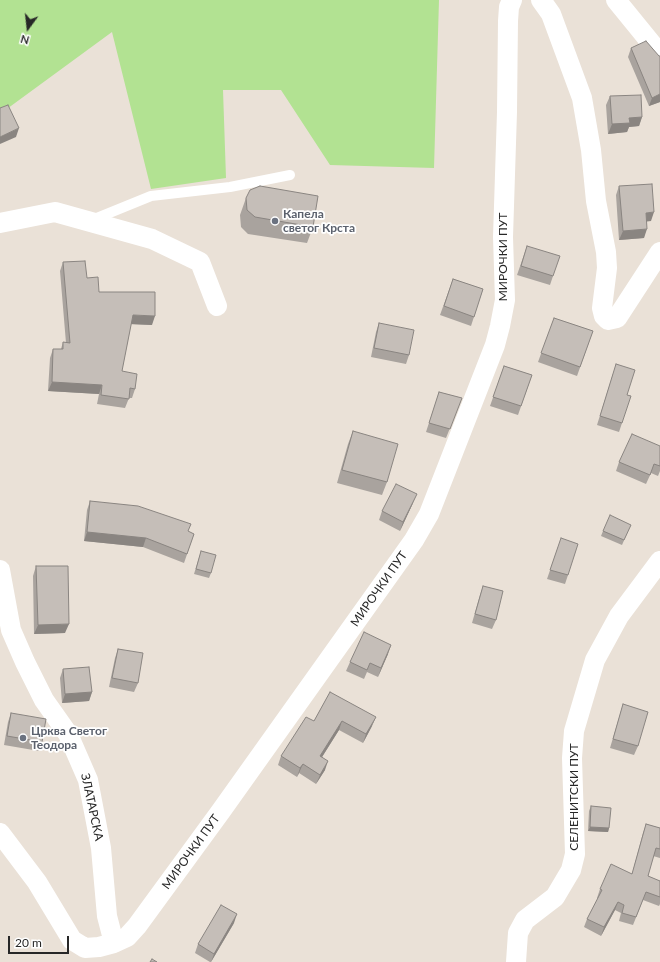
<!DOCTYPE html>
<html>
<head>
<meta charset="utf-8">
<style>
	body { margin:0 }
	#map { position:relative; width:660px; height:962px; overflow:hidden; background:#eae1d7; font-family:Lato,sans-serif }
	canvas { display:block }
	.north { position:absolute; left:8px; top:8px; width:40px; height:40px; -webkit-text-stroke:3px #fff; paint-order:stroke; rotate:195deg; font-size:11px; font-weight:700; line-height:16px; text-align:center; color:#272727 }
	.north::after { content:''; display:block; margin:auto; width:14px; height:18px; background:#272727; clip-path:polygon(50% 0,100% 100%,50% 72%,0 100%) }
	.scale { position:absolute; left:8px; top:936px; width:61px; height:18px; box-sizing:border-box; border:2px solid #272727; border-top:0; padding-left:5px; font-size:12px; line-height:14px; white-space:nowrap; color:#272727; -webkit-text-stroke:3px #fff; paint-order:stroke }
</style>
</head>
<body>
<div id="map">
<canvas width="660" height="962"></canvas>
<div class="north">N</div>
<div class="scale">20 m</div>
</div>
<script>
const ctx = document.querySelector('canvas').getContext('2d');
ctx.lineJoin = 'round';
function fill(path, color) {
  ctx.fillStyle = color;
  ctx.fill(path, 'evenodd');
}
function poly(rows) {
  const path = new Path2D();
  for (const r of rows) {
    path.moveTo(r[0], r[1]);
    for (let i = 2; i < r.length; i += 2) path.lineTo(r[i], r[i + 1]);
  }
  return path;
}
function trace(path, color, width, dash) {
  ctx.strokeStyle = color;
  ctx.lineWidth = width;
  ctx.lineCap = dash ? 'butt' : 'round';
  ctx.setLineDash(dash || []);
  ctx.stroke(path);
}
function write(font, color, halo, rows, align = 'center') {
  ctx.font = font + ' Lato,sans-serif';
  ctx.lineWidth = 3.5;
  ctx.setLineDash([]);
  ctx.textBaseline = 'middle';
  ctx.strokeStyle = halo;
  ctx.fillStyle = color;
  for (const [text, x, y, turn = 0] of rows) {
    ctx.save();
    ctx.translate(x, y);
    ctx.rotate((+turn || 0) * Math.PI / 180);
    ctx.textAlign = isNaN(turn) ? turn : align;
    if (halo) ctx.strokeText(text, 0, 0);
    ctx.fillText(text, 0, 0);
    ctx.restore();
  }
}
const green = poly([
	[0,0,439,0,434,168,330,165,281,90,223,90,226,178,151,189,112,32,0,114]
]);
const lane = poly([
	[92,220,151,196,230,187,290,175]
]);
const street = poly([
	[541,0,551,14,582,98,591,150,596,201,606,252,607,268,602,308,604,316,608,320,617,318,660,252],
	[616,0,660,54],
	[0,223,55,212,152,239,200,262,217,306],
	[0,570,11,630,25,662,44,700,68,734,88,780,101,848,107,916,114,943],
	[0,833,37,882,72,940,85,948,99,947,114,943,127,937,137,926,221,811,414,540,429,514,495,345,500,326,505,300,503,237,507,112,508,21,509,7,512,0],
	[516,962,518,933,525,920,555,897,571,870,575,854,572,758,574,731,595,660,619,616,660,561]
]);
const wall = poly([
	[631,48,659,56,660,102,649,106,628,57],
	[610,96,642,117,639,126,629,127,627,132,608,134,606,105],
	[619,186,651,221,646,221,644,238,619,240,616,195],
	[246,198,313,227,307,243,248,234,241,227,240,215],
	[527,246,553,276,550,285,517,275],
	[63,262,87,278,99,292,152,325,131,324,122,371,135,389,132,398,129,398,125,408,97,404,99,394,48,391,50,358,53,349,61,349,63,342,66,343,60,271],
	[453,279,483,289,471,326,440,315],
	[554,318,593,331,577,376,538,362],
	[379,323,409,355,406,364,371,357,376,332],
	[616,364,622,423,619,432,597,425],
	[504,366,532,375,518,415,490,406],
	[439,392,462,398,446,438,426,432],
	[353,431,387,482,382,495,337,483,348,444],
	[660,446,660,471,658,476,651,473,646,484,616,471,619,462],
	[90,501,194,534,184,563,143,547,84,541,87,510],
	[413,503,400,531,379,520,382,511],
	[629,529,622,545,601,536,603,531],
	[558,547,568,575,565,584,547,579],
	[201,551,211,573,209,578,194,574],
	[36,566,65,633,34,634,33,576],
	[483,586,496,620,492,629,472,623,480,595],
	[118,649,138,683,134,692,109,687,115,658],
	[388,654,378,677,367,672,364,679,346,671,350,662],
	[63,669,92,692,89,701,62,703,60,678],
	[330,692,372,726,363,743,339,730,322,757,325,770,316,784,299,773,297,777,278,765,281,756,314,721],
	[623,704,638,746,634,755,610,748],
	[11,713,42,742,39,751,4,745,8,722],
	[591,806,609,828,608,832,588,831,589,811],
	[646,824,660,828,660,858,653,856,648,876,660,881,660,904,659,906,643,900,633,925,619,921,621,913,615,910,601,936,584,927,587,919,598,898,597,898,600,889,632,874,643,833],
	[234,923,211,962,210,962,195,953,198,944]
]);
const shadedWall = poly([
	[660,94,660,102,649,106,652,98],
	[642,117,639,126,629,127,627,132,608,134,612,124,629,118],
	[19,128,16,137,0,144,0,137],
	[654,212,651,221,643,222,646,213],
	[647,229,644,238,619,240,623,231],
	[133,315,155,316,152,325,129,324],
	[52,382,102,385,99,394,48,391],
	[417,494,413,503,400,531,403,522],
	[87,532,146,538,143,547,84,541],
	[69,624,65,633,34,634,38,625],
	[391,645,388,654,378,677,381,668],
	[92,692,89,701,62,703,65,694],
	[376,717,372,726,363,743,366,734],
	[342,721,339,730,317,765,320,756],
	[328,761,325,770,316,784,320,775],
	[303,764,299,773,297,777,300,768],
	[590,827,609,828,608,832,588,831],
	[618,902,615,910,601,936,604,927],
	[237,914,234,923,211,962,214,954]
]);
const building = poly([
	[646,41,659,56,660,56,660,94,652,98,631,48,646,41],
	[641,95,642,117,629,118,630,123,612,124,610,96,641,95],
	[8,105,19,128,0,137,0,108,8,105],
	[652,184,654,212,646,213,647,229,623,231,619,186,652,184],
	[260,186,318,196,313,227,255,217,247,210,246,198,250,190,260,186],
	[527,246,560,256,553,276,521,266,527,246],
	[85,261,87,278,98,277,99,292,155,292,155,316,133,315,122,371,137,374,135,389,130,388,129,399,101,395,102,385,52,382,53,349,63,349,63,342,70,343,63,262,85,261],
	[453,279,483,289,474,317,444,306,453,279],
	[554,318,593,331,580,367,541,353,554,318],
	[379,323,414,330,409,355,374,348,379,323],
	[616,364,635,370,627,395,631,396,622,423,600,416,616,364],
	[504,366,532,375,521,406,493,397,504,366],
	[439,392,462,398,450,429,429,423,439,392],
	[353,431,398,444,387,482,342,470,353,431],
	[632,434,660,446,660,466,654,464,650,475,619,462,632,434],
	[396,484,417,494,403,522,382,511,396,484],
	[90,501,138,506,191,524,188,531,194,534,187,554,146,538,87,532,90,501],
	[610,515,631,525,624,540,603,531,610,515],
	[561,538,578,544,568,575,550,570,561,538],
	[201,551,216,555,211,573,196,569,201,551],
	[36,566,68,566,69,624,38,625,36,566],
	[483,586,503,591,496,620,475,614,483,586],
	[364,632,391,645,381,668,370,663,367,670,350,662,364,632],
	[118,649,143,653,138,683,112,678,118,649],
	[89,667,92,692,65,694,63,669,89,667],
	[330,692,376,717,366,734,342,721,320,756,328,761,320,775,303,764,300,768,281,756,306,717,314,721,330,692],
	[623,704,648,712,638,746,613,739,623,704],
	[11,713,46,719,42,742,7,736,11,713],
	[591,806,611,808,609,828,590,827,591,806],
	[646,824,660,828,660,849,656,848,648,876,660,881,660,897,646,892,636,917,622,913,624,905,618,902,604,927,587,919,602,890,600,889,611,864,632,874,646,824],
	[221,905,237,914,214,954,198,944,221,905],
	[152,959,157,962,150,962,152,959]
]);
const markers = [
	[275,221,4,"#6b7280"],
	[23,738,4,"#6b7280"]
];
const worshipNames = [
	["Капела",283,214],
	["светог Крста",283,228],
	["Црква Светог",31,731],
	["Теодора",31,745]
];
const streetNames = [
	["МИРОЧКИ ПУТ",503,257,-90],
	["МИРОЧКИ ПУТ",379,589,-55],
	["СЕЛЕНИТСКИ ПУТ",574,797,-90],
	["ЗЛАТАРСКА",92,807,78],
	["МИРОЧКИ ПУТ",191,852,-54]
];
fill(green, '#b2e292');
trace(lane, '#fff', 10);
trace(street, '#fff', 20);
fill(wall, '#a9a39e');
fill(shadedWall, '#8a8581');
fill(building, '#c5beb8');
trace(building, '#8a8581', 1);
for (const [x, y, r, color] of markers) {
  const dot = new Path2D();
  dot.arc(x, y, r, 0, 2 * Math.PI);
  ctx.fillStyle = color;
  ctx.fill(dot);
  trace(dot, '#fff', 1.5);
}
write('bold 12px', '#5b616d', '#fff', worshipNames, 'left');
write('12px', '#272727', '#fff', streetNames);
</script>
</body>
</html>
